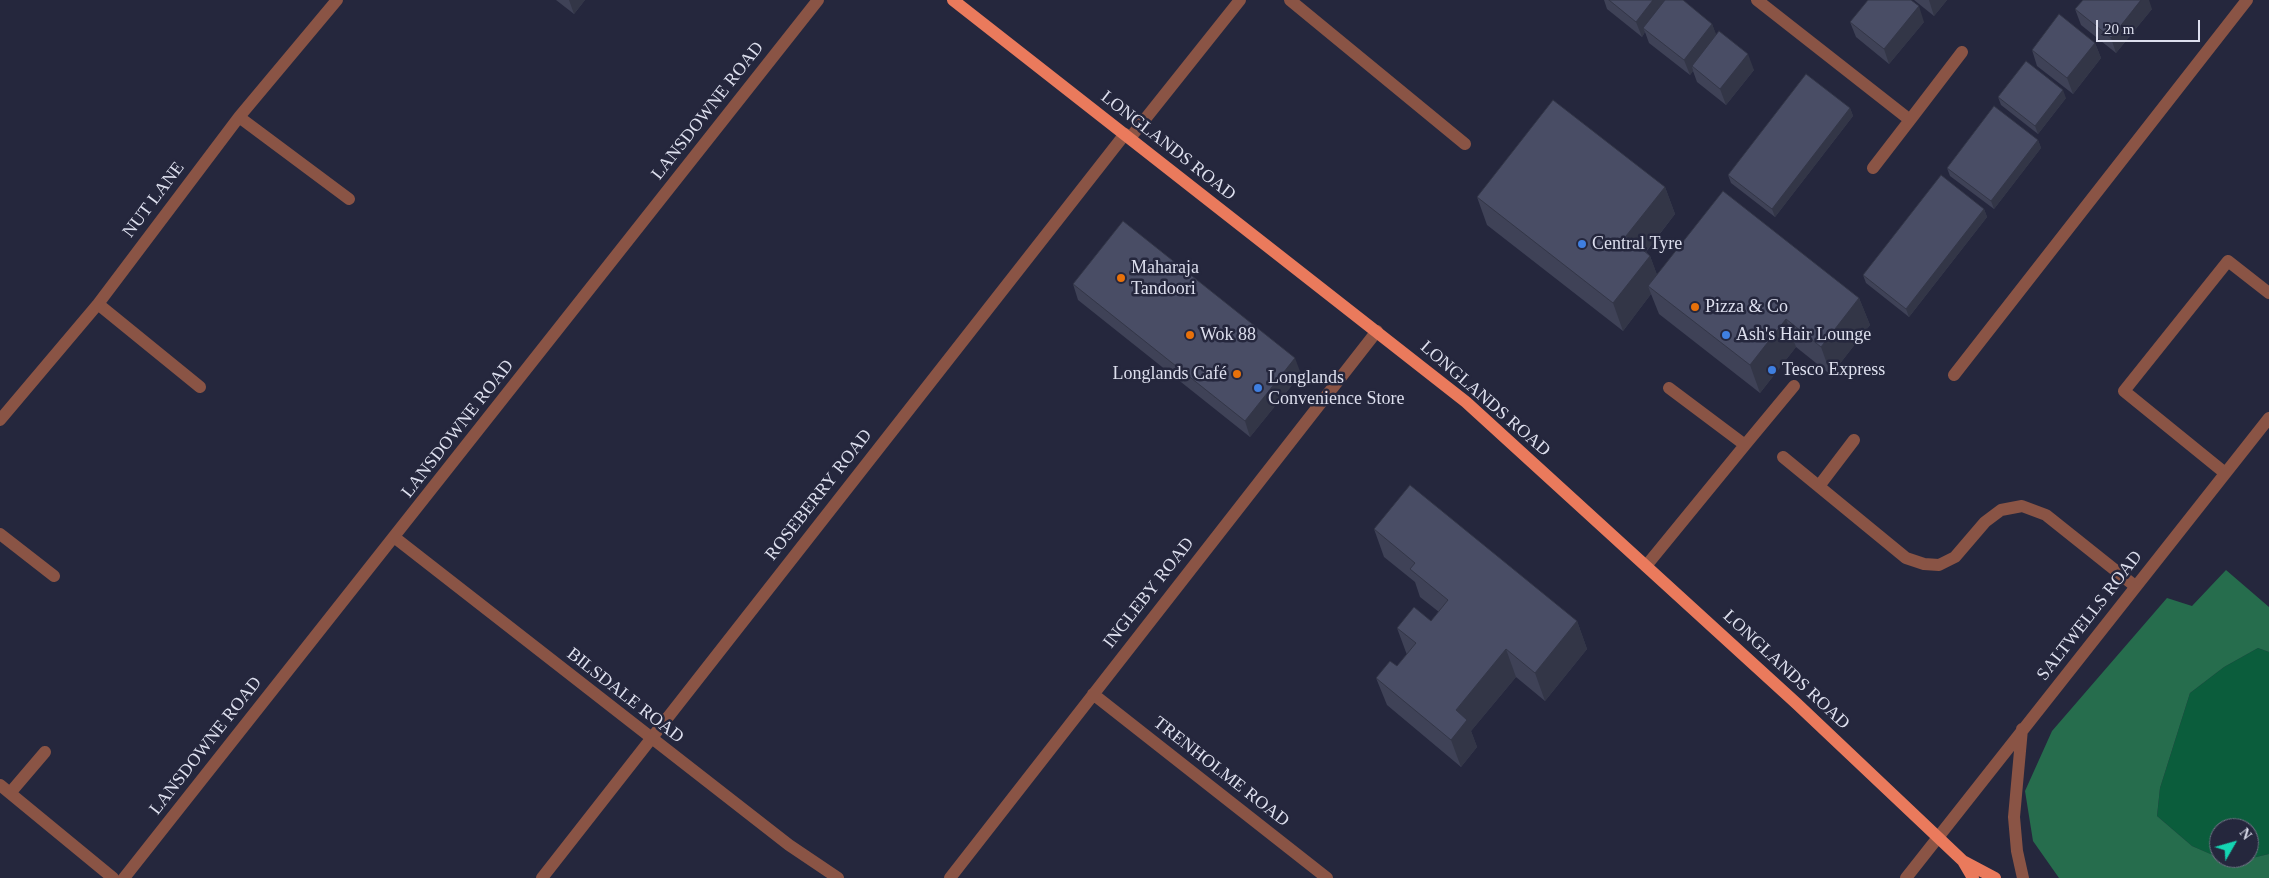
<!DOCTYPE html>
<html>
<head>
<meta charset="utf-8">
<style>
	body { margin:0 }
	#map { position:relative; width:2269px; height:878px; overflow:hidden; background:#25273d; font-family:"Times New Roman",serif }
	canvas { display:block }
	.north { position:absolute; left:2209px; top:818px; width:50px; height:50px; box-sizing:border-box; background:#25273d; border:1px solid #6f7184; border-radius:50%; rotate:52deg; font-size:14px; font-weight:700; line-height:20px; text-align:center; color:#dddfee }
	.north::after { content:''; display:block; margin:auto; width:18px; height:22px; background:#14d5b3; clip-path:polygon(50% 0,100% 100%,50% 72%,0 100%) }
	.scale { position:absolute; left:2096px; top:20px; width:104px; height:22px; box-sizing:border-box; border:2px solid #dddfee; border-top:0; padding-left:6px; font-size:15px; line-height:18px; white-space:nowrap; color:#dddfee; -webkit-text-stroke:4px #25273d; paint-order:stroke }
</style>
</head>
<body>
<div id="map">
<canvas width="2269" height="878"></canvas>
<div class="north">N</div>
<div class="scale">20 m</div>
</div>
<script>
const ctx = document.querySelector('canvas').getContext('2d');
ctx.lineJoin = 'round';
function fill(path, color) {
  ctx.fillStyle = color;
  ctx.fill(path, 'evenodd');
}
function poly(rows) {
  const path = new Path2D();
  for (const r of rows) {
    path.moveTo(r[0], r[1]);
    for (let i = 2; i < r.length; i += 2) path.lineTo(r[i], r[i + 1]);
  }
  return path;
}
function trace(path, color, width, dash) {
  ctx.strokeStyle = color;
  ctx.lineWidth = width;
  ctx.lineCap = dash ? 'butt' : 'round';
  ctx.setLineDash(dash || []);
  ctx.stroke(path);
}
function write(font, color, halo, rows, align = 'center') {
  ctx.font = font + ' "Times New Roman",serif';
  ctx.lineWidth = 5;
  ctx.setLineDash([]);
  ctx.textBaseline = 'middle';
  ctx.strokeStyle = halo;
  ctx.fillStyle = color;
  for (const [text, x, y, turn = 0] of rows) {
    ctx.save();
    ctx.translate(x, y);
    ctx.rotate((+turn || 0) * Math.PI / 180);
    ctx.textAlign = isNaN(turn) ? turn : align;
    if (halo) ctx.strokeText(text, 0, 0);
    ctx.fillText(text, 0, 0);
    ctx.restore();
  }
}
const green = poly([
	[2258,648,2269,652,2269,854,2231,863,2220,858,2249,858,2249,828,2219,828,2219,858,2192,846,2157,816,2160,788,2190,693,2224,667]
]);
const forest = poly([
	[2226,570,2269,607,2269,652,2258,648,2224,667,2190,693,2160,788,2157,816,2192,846,2231,863,2269,854,2269,878,2059,878,2033,841,2025,791,2052,731,2167,598,2192,606]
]);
const lane = poly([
	[1290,0,1465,144],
	[1954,375,2247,0],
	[1745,445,1794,386],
	[1646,566,1745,445,1669,388]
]);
const street = poly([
	[1757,0,1910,120,1962,52],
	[239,117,349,199],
	[1130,138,1240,0],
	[1873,168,1910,120],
	[98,304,200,387],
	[0,420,98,304,239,117,337,0],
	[1783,457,1906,558,1924,564,1939,565,1955,557,1985,522,2001,510,2022,506,2046,515,2135,586],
	[2225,473,2124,391,2228,261,2269,293],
	[1819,486,1854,440],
	[0,534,54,576],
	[394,537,789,845,838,878],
	[1093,694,1327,878],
	[2022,729,2014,817,2017,851,2023,878],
	[0,785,113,878],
	[10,793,45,752],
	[124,878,818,0],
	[542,878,1125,134],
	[950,878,1377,331],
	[1906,878,2269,418]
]);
const primary = poly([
	[953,0,1466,402,1796,703,1963,861,1973,878],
	[1963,861,1995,878]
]);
const wall = poly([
	[556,0,585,0,574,14],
	[1604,0,1683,0,1712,24,1716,35,1754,70,1726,105,1697,82,1693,71,1690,75,1649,43,1645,32,1642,37,1607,9],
	[1914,0,1947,0,1934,16],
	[2075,9,2152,9,2116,53,2081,25],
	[1850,22,1924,22,1889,64,1856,37],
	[2095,43,2101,58,2073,94,2037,66,2032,50],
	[1998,97,2066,98,2038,134,2001,105],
	[1850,108,1853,116,1775,217,1731,183,1728,175],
	[2038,140,2041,148,1994,209,1950,176,1947,168],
	[1665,187,1675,214,1646,252,1650,256,1657,275,1859,298,1870,325,1831,375,1796,347,1760,393,1659,314,1651,294,1623,331,1487,225,1477,197],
	[1984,209,1987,217,1909,317,1866,283,1863,275],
	[1073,284,1301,374,1250,437,1078,300],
	[1374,529,1577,621,1587,649,1545,701,1516,677,1471,731,1477,747,1461,767,1387,705,1376,678,1397,666,1407,655,1397,628,1431,621,1439,612,1420,597,1415,582,1384,557]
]);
const shadedWall = poly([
	[569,0,585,0,574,14],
	[1653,0,1670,0,1643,28,1645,32,1642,37,1636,22],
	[1929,0,1947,0,1934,16],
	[2141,0,2149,0,2152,9,2116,53,2111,38],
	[1919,6,1924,22,1889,64,1884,49],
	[1712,24,1718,39,1692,66,1693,71,1690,75,1684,60],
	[2095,43,2101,58,2073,94,2067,78],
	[1748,54,1754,70,1726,105,1720,89],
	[2063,90,2066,98,2038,134,2035,126],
	[1850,108,1853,116,1775,217,1772,209],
	[2038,140,2041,148,1994,209,1991,201],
	[1665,187,1675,214,1636,264,1626,236],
	[1984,209,1987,217,1909,317,1906,309],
	[1650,256,1660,283,1648,286,1651,294,1623,331,1613,303],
	[1859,298,1870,325,1831,375,1821,347],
	[1786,319,1796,347,1760,393,1750,365],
	[1295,358,1301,374,1250,437,1245,421],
	[1577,621,1587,649,1545,701,1535,673],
	[1506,649,1516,677,1471,731,1477,747,1461,767,1451,740,1456,710]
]);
const building = poly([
	[1609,0,1653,0,1636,22,1609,0],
	[1665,0,1683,0,1712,24,1684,60,1643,28,1665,0],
	[1868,0,1911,0,1919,6,1884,49,1850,22,1868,0],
	[2083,0,2141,0,2111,38,2075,9,2083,0],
	[2059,14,2095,43,2067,78,2032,50,2059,14],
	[1719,31,1748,54,1720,89,1692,66,1719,31],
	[2026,61,2063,90,2035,126,1998,97,2026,61],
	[1806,74,1850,108,1772,209,1728,175,1806,74],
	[1553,100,1665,187,1626,236,1650,256,1613,303,1477,197,1553,100],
	[1994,106,2038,140,1991,201,1947,168,1994,106],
	[1941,175,1984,209,1906,309,1863,275,1941,175],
	[1723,191,1859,298,1821,347,1786,319,1750,365,1648,286,1723,191],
	[1123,221,1295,358,1245,421,1073,284,1123,221],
	[1410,485,1577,621,1535,673,1506,649,1456,710,1467,720,1451,740,1376,678,1390,661,1397,666,1416,643,1397,628,1414,607,1431,621,1448,600,1410,569,1415,563,1374,529,1410,485]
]);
const markers = [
	[1582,244,5,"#3f7fe0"],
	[1121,278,5,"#e8710a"],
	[1695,307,5,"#e8710a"],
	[1190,335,5,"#e8710a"],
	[1726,335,5,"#3f7fe0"],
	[1772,370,5,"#3f7fe0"],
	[1237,374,5,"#e8710a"],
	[1258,388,5,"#3f7fe0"]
];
const streetNames = [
	["LANSDOWNE ROAD",708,111,-52],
	["LONGLANDS ROAD",1168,146,38],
	["NUT LANE",154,200,-53],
	["LONGLANDS ROAD",1485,399,41],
	["LANSDOWNE ROAD",458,429,-52],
	["ROSEBERRY ROAD",819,495,-52],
	["INGLEBY ROAD",1149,593,-52],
	["SALTWELLS ROAD",2090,616,-52],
	["LONGLANDS ROAD",1786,670,43],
	["BILSDALE ROAD",625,696,38],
	["LANSDOWNE ROAD",206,746,-52],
	["TRENHOLME ROAD",1221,772,38]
];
const poiNames = [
	["Central Tyre",1592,244],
	["Maharaja",1131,268],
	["Tandoori",1131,289],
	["Pizza & Co",1705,307],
	["Wok 88",1200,335],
	["Ash's Hair Lounge",1736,335],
	["Tesco Express",1782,370],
	["Longlands Café",1227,374,"right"],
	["Longlands",1268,378],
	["Convenience Store",1268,399]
];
fill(green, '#0b5d3c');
fill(forest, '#266d4d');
trace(lane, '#8a5445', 12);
trace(street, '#8a5445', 12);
trace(primary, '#ea7a5c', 12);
fill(wall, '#3f4257');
fill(shadedWall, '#333647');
fill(building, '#494d65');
trace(building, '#333647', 1);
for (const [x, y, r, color] of markers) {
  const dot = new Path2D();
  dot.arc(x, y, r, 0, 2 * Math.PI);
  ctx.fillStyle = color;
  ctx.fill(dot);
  trace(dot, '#25273d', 2);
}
write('18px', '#dddfee', '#25273d', streetNames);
write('18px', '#dddfee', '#25273d', poiNames, 'left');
</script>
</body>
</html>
